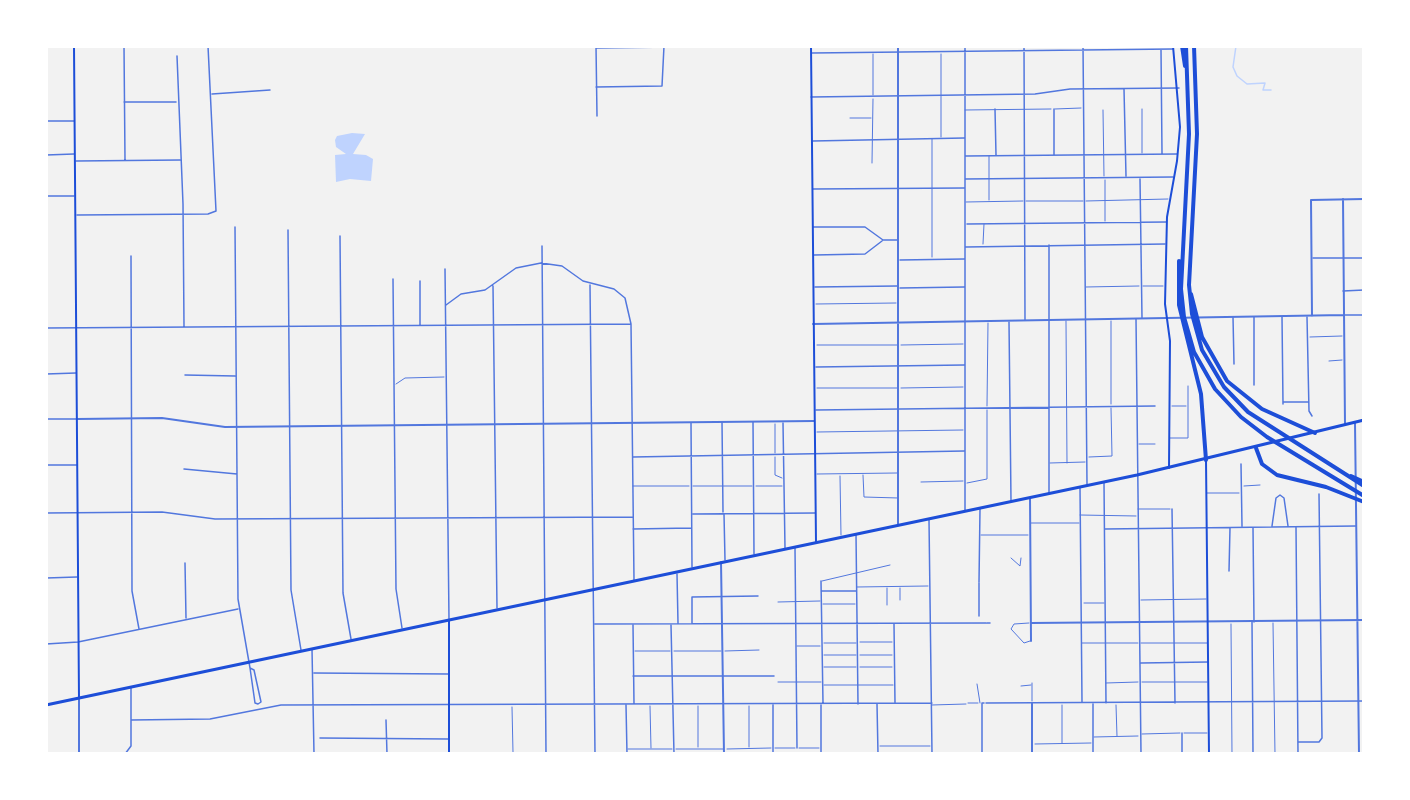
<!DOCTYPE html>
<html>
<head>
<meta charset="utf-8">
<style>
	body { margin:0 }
	#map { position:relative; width:1410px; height:800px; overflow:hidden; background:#f2f2f2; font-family:"Noto Sans",sans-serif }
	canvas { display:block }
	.frame { position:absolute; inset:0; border:48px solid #fff; pointer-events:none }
</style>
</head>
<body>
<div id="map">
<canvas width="1410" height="800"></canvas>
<div class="frame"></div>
</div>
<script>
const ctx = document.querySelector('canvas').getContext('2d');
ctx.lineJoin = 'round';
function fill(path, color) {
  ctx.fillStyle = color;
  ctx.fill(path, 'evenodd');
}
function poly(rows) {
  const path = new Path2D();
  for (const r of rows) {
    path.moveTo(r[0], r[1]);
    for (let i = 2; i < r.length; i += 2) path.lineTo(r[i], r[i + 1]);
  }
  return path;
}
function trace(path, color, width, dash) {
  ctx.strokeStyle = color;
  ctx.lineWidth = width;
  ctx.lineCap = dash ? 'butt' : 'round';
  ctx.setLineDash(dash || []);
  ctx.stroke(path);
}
const water = poly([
	[352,133,365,134,353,154,366,155,373,159,371,181,350,179,336,182,335,155,346,154,336,147,335,140,337,136]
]);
const stream = poly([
	[1236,46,1233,67,1237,76,1247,84,1265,83,1263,90,1271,90]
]);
const service = poly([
	[873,54,873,95],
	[941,54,941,137],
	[1055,109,1081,108],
	[1142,109,1142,153],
	[965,110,1051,109],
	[1103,110,1104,176],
	[850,118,871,118],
	[932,139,932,257],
	[872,163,873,99],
	[1105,180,1105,221],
	[989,200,989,156],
	[1026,201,1083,201],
	[1086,201,1168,199],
	[966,202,1023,201],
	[983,244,984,224],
	[1143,286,1163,286],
	[1086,287,1139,286],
	[816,304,896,303],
	[1066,321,1067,463],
	[1111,321,1111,404],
	[1310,337,1342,336],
	[817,345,897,345],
	[901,345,963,344],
	[1329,361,1342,360],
	[396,384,405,378,444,377],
	[817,388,897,388],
	[901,388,963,387],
	[987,406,988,323],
	[1172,406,1186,406],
	[775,424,775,453],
	[817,432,963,430],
	[1170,438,1188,438,1188,386],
	[1139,444,1155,444],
	[775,457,775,475,782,478],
	[1089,457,1112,456,1111,408],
	[1050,463,1085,462],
	[817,474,897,473],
	[863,475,864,497,898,498],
	[840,476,841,535],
	[921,482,963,481],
	[967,483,987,479,987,410],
	[633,486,689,486],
	[693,486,752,486],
	[756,486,782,486],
	[1244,486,1260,485],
	[1207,493,1239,493],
	[1138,509,1170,509],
	[1080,515,1136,516],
	[1031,523,1079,523],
	[981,535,1028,535],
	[1011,558,1020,566,1021,558],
	[822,581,890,565],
	[857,587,928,586],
	[887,588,887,605],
	[900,600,900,588],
	[1141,600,1206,599],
	[778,602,820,601],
	[1084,603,1104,603],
	[823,604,855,604],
	[1029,623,1014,624,1011,629,1024,643,1030,641],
	[1273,623,1275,754],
	[1231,624,1232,754],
	[860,642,892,642],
	[824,643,856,643],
	[1082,643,1138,643],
	[1141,643,1207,643],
	[797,646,820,646],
	[635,651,670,651],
	[674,651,721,651],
	[725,651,759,650],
	[824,655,856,655],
	[860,655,892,655],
	[824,667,856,667],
	[860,667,892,667],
	[778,682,821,682],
	[1142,682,1207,682],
	[1032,683,1032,701],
	[1106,683,1138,682],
	[977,684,980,703],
	[824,685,893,685],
	[1021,686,1031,685],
	[968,703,978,703],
	[932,705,966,704],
	[1116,705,1117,736],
	[650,706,651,748],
	[698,706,698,747],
	[512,707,513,752],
	[1184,733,1207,733],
	[1142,734,1180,733],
	[1094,737,1138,736],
	[1062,743,1062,705],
	[1035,744,1091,743],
	[880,746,930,746],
	[749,747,749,706],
	[775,748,795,748],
	[799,748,819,748],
	[628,749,672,749],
	[676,749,723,749],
	[727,749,771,748]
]);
const pedestrian = poly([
	[979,583,979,616]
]);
const minor = poly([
	[124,46,125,160],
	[596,46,597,116],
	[965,46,965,511],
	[1024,46,1025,320],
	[1083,46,1087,484],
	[596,48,751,46],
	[1161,50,1162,153],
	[812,53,1173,49],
	[177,56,183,204,184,326],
	[596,87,662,86,664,46],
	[1124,89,1126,176],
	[212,94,270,90],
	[811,97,1035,94,1070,89,1179,88],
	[124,102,176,102],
	[995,109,996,155],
	[1054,109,1054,154],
	[46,121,74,121],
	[813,141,964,138],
	[46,155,74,154],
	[966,156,1177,154],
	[76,161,180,160],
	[965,179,1173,177],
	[1140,179,1142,318],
	[813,189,964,188],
	[46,196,74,196],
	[77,215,208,214,216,211,208,46],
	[967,224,1166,222],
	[235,227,238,599,250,668],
	[813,227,865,227,883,240,897,240],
	[288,230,291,590,301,650],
	[340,236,343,593,351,639],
	[542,246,546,754],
	[966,247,1165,244],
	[814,255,865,254,882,241],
	[131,256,132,591,139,629],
	[1313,258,1364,258],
	[900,260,964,259],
	[445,269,449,619],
	[393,279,396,589,402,628],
	[420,281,420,325],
	[590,285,595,754],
	[493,286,497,608],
	[815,287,897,286],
	[900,288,964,287],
	[1343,291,1364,290],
	[446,305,461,294,485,290,516,268,541,263,562,266,583,281,614,289,625,298,631,324,634,580],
	[1344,315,1364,315],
	[1233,317,1234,364],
	[1254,317,1254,385],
	[1282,317,1283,404],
	[1307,317,1309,411,1312,416],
	[1136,319,1141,754],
	[1009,322,1011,501],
	[46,328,631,324],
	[816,367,964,365],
	[46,374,76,373],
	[185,375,235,376],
	[1283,402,1308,402],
	[816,410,1155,406],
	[46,419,76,419],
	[722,422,723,512],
	[753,422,754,554],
	[691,423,692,567],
	[783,423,785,548],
	[633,457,964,451],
	[1241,464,1242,526],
	[46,465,77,465],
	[184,469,237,474],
	[1104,483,1106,703],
	[1080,488,1082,702],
	[1049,493,1049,245],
	[1172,509,1175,703],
	[46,513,162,512,215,519,633,517],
	[693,514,815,513],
	[724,514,725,560],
	[929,520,932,754],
	[1272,526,1276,498,1280,495,1284,498,1288,526],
	[1296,527,1298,754],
	[1253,528,1254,622],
	[633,529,691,528],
	[1105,529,1356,526],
	[856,534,858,704],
	[795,548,797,748],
	[185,563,186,618],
	[1229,571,1230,528],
	[677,574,678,623],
	[46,578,77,577],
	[821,581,823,703],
	[979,582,980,509],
	[821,591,856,591],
	[1252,622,1253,754],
	[692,623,692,597,758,596],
	[987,623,990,623],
	[595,624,986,623],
	[894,624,895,703],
	[633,625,634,704],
	[671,625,674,754],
	[46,644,78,642,238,609],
	[312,649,314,754],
	[1141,663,1208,662],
	[250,668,254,670,261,702,258,704,255,703,250,668],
	[314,673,448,674],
	[633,676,774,676],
	[986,703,1364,701],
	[877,704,878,754],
	[1093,704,1093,754],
	[626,705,627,754],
	[773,705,773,754],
	[821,705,821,754],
	[131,720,210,719,281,705,932,703],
	[386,720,387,754],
	[1182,733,1182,754],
	[320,738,448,739],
	[1298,742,1319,742,1322,738,1319,494],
	[125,754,131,746,131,688],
	[982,754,982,703,984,703]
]);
const tertiary = poly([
	[898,46,898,525],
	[1343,199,1345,425],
	[1312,316,1311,200,1364,199],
	[813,324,1344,315],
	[77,419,162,418,225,427,814,421],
	[1355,423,1359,754],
	[1030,498,1031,641],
	[721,562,724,754],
	[1031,623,1364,620],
	[79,698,79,754],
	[1032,703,1032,754]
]);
const secondary = poly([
	[74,46,79,698],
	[811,46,816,542],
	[1206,460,1209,754],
	[1169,468,1170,341,1165,304,1167,217,1177,161,1180,127,1173,46],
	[449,754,449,621]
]);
const primary = poly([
	[46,705,1137,475,1364,420]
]);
const motorway = poly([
	[1182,46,1185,66],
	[1186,46,1189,134,1181,289,1184,317,1194,352,1215,389,1241,417,1267,437,1364,496],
	[1194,46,1197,134,1189,285,1192,314,1202,350,1224,387,1248,412,1364,486],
	[1179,261,1179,305,1201,394,1206,460],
	[1191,294,1202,337,1227,381,1262,409,1315,433],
	[1256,448,1262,464,1277,475,1326,487,1364,502],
	[1351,476,1364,482]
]);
fill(water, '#bfd3fe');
trace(stream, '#bfd3fe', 1.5);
trace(service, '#5277de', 1);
trace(pedestrian, '#5277de', 1.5);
trace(minor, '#5277de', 1.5);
trace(tertiary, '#5277de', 2);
trace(secondary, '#1d4ed8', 2);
trace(primary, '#1d4ed8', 3);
trace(motorway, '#1d4ed8', 4);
</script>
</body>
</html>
